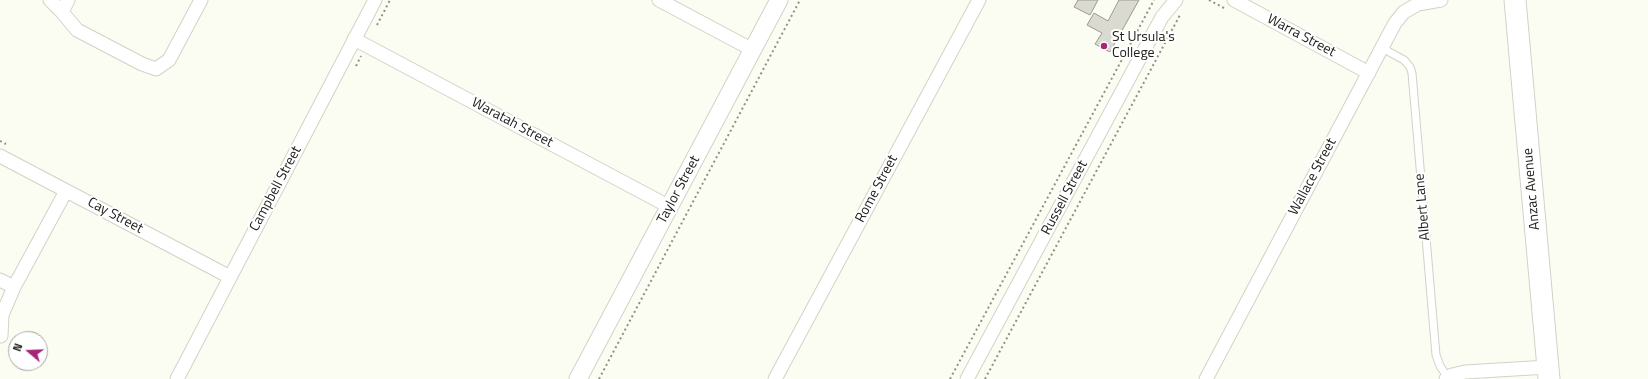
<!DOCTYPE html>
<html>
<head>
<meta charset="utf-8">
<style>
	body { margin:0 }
	#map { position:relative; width:1648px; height:379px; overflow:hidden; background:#fcfdf2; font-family:"Titillium Web",sans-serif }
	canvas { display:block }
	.north { position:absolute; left:8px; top:331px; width:40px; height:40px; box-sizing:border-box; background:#fff; border:1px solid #a6a6a5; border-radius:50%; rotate:289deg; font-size:11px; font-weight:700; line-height:16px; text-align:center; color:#20211d }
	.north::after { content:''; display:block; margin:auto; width:14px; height:18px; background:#a52677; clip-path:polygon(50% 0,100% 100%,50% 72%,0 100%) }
</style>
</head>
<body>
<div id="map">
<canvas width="1648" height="379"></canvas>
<div class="north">N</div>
</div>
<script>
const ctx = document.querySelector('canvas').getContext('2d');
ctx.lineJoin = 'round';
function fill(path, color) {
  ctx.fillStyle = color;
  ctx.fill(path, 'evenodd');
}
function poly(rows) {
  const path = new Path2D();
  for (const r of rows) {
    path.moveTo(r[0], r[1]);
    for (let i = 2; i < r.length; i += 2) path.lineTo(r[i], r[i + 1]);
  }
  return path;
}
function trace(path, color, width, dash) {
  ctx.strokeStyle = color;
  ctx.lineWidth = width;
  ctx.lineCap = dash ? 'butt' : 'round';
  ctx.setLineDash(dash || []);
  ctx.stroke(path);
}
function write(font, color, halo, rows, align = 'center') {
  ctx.font = font + ' "Titillium Web",sans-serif';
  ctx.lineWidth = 4;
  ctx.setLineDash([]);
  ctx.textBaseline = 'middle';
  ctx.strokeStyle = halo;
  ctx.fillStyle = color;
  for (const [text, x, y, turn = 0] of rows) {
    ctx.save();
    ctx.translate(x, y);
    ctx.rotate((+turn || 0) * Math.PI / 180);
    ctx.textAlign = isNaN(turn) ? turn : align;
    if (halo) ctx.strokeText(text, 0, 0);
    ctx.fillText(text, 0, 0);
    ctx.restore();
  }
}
const building = poly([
	[1078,0,1098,0,1090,15,1074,7,1078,0],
	[1119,0,1139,0,1110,52,1095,44,1102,33,1087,25,1094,13,1108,21,1119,0]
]);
const path = poly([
	[1209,0,1224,8],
	[377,25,390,0],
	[356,66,361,56],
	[0,141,6,144],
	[599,379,800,0],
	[950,379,1154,0],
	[985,379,1180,15]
]);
const service = poly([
	[1382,48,1404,60,1410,67,1412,73,1436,355,1440,366,1448,378]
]);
const minor = poly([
	[50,0,62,12,77,30,142,64,156,69,169,60,201,0],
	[659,0,753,50],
	[1234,0,1369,73],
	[62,12,68,0],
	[354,39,670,207],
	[0,156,230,277],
	[0,280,14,287,66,191],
	[1,336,2,315,14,287],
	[177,379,375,0],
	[775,379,979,0],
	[967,379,1162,17,1176,0],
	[1206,379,1395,23,1404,12,1418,4,1441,0],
	[1446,379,1452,375,1465,372,1548,367]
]);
const tertiary = poly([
	[578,379,779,0]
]);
const primary = poly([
	[1515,0,1549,379]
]);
const markers = [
	[1104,46,4,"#a52677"]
];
const streetNames = [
	["Warra Street",1301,36,28],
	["Waratah Street",512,123,28],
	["Wallace Street",1313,177,-62],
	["Campbell Street",276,189,-62],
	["Rome Street",877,189,-62],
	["Anzac Avenue",1532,189,-95],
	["Taylor Street",679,190,-62],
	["Russell Street",1065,198,-62],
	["Albert Lane",1423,207,-95],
	["Cay Street",115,216,28]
];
const poiNames = [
	["St Ursula's",1112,38],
	["College",1112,54]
];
fill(building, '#dadad0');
trace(building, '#9a9a90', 1);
trace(service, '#d2d2c8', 9);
trace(minor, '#d2d2c8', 15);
trace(tertiary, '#d2d2c8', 19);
trace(primary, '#d2d2c8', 23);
trace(path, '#8f9088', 2, [2, 3]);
trace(service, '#fff', 7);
trace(minor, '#fff', 13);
trace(tertiary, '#fff', 17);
trace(primary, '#fff', 21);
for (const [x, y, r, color] of markers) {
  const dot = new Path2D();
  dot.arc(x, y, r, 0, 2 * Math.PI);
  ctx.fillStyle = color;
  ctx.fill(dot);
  trace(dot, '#fff', 1.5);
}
write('14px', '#20211d', '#fff', streetNames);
write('14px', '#20211d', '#fff', poiNames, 'left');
</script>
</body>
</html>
